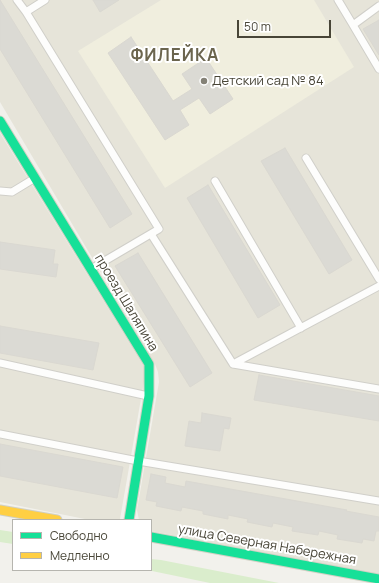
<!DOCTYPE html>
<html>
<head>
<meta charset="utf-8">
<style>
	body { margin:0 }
	#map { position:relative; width:379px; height:583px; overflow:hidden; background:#f2f1ec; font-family:Manrope,sans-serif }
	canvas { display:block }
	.legend { position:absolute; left:12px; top:519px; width:140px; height:52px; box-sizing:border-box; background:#fff; border:1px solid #b6b5af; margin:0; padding:5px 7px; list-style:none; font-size:12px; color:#484537 }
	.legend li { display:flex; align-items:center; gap:8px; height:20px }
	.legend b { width:20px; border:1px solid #b6b5af }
	.scale { position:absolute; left:237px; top:20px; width:94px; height:18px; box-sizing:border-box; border:2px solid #484537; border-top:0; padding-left:5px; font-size:12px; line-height:14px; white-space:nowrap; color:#484537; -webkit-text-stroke:3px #fff; paint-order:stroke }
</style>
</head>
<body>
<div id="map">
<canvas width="379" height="583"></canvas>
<ul class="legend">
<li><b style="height:5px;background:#16e098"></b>Свободно</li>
<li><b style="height:5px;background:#ffcf43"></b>Медленно</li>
</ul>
<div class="scale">50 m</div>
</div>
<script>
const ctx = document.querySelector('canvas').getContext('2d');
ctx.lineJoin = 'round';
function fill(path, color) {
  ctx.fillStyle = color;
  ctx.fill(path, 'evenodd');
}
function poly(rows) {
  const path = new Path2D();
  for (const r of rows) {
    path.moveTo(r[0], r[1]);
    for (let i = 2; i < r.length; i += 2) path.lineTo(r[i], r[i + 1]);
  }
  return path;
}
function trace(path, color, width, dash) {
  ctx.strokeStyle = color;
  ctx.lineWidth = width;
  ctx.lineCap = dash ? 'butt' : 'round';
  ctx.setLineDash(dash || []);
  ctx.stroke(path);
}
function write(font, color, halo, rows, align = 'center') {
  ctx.font = font + ' Manrope,sans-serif';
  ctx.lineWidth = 4;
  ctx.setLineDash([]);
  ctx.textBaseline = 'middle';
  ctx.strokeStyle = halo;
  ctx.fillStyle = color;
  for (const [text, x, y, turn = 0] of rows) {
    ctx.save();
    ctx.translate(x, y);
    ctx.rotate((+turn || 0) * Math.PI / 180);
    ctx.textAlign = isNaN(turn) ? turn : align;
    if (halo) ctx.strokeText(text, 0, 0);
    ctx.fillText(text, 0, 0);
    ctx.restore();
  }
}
const residential = poly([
	[0,0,379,0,379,574,151,531,151,520,139,520,137,510,159,382,158,372,155,364,0,102],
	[0,133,146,370,120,519,118,520,90,520,0,502]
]);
const education = poly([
	[161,0,314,0,354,67,165,188,78,51]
]);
const green = poly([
	[0,530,13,532,13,544,0,542],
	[151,559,161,560,279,583,210,583,152,571,149,570,151,570]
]);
const building = poly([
	[0,0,132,214,110,228,0,49,0,0],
	[93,0,119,0,100,12,93,0],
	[379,20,379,55,363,29,379,20],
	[131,37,173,101,192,89,182,74,206,58,233,99,210,114,199,98,180,110,189,125,165,140,108,53,131,37],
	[285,148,352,260,329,274,261,161,285,148],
	[208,185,280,305,258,318,187,198,208,185],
	[0,242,55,250,53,264,58,264,56,277,0,269,0,242],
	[138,253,212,373,190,387,115,266,138,253],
	[0,326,99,343,93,370,0,353,0,326],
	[259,375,379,396,379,421,254,400,259,375],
	[202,413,231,418,229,429,224,428,220,451,185,446,189,421,201,423,202,413],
	[0,444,123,467,117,498,0,476,0,444],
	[151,474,166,477,165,483,185,487,186,481,347,510,346,511,379,517,379,531,376,531,374,541,363,539,362,543,337,539,338,535,319,531,318,535,292,531,293,527,273,523,272,527,247,522,248,519,228,515,228,519,203,514,203,511,182,507,181,511,156,506,157,502,146,500,151,474]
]);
const lane = poly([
	[17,0,26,12],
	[45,0,26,12,159,229,91,269],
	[338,0,353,25],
	[379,6,353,25,379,69],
	[306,158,379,279],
	[215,181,301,328],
	[0,191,12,192,35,178],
	[151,234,233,364],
	[379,286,233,364,379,389],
	[0,363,148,396],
	[0,434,138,461,379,501]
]);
const fast = poly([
	[0,121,149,364,149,396,129,520],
	[151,537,379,579]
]);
const slow = poly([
	[0,510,57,520]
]);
const markers = [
	[204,81,4,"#848176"]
];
const poiNames = [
	["Детский сад № 84",212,81]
];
const streetNames = [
	["проезд Шаляпина",126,303,59],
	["улица Северная Набережная",267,545,10]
];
const districtNames = [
	["ФИЛЕЙКА",175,56]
];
fill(residential, '#e6e4d9');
fill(education, '#f0eede');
fill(green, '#daedcc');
fill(building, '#dbdad4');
trace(building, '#dad8d1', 1);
trace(lane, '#d0cfc9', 9);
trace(fast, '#d1d0c3', 11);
trace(slow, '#d1d0c3', 11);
trace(lane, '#fdfdfc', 7);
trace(fast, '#16e098', 9);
trace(slow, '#ffcf43', 9);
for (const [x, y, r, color] of markers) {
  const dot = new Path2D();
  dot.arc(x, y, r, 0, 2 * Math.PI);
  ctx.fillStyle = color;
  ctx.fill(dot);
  trace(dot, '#fff', 1.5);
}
write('13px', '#484537', '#fff', poiNames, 'left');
write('13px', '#484537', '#fff', streetNames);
ctx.letterSpacing = '1px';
write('bold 17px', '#6b654e', '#fff', districtNames);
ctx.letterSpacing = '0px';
</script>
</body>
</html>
